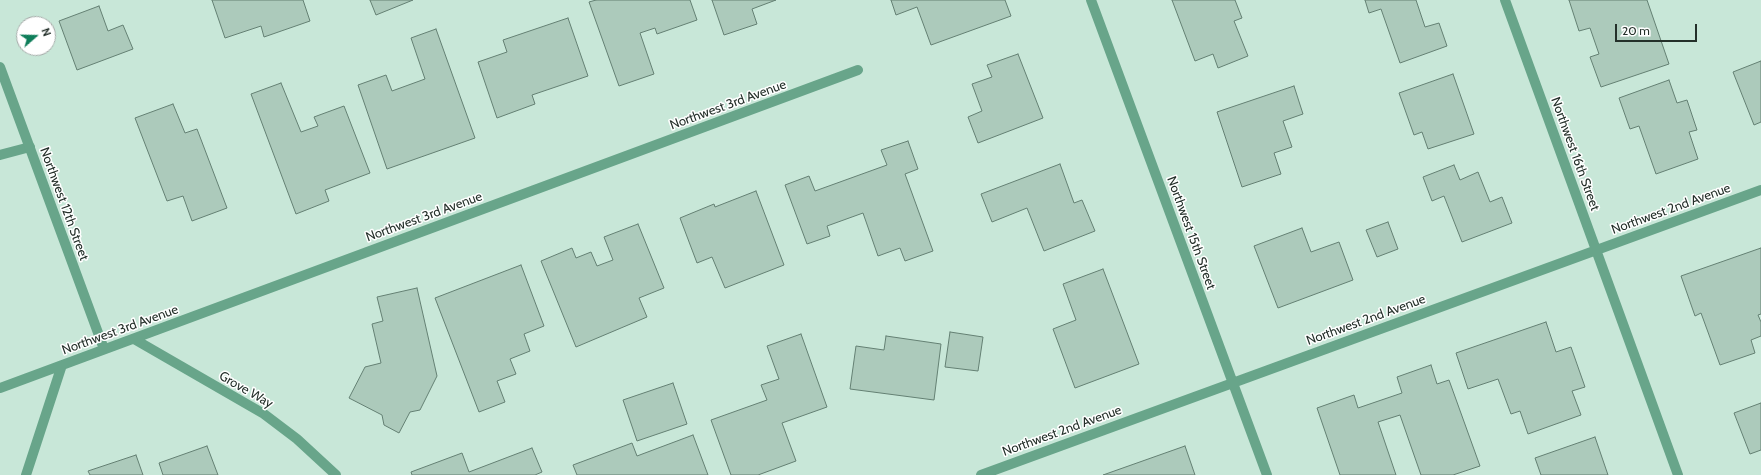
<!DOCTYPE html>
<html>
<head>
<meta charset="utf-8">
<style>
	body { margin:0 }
	#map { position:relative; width:1761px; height:475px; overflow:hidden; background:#c8e7d8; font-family:Cabin,sans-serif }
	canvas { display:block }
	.north { position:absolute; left:16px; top:16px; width:40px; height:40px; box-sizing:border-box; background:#fff; border:1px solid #a7acaa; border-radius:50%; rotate:70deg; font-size:11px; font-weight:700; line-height:16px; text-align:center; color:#24302a }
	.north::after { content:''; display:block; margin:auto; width:14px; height:18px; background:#0f7e5a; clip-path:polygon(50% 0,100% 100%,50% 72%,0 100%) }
	.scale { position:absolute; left:1615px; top:24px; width:82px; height:18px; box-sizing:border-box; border:2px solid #24302a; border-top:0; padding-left:5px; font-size:12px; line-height:14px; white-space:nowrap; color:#24302a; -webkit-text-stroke:3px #fff; paint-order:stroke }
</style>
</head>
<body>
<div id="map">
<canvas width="1761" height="475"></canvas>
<div class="north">N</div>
<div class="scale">20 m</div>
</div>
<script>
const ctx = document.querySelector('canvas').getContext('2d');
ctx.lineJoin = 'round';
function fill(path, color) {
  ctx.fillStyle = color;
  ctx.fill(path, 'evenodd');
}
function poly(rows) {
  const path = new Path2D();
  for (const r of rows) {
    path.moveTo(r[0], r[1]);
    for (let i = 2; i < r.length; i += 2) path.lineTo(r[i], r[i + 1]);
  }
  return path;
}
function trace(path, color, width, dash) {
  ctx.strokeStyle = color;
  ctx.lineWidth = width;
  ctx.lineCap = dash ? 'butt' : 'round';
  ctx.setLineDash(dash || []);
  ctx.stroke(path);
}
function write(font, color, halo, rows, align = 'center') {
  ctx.font = font + ' Cabin,sans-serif';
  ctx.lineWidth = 3;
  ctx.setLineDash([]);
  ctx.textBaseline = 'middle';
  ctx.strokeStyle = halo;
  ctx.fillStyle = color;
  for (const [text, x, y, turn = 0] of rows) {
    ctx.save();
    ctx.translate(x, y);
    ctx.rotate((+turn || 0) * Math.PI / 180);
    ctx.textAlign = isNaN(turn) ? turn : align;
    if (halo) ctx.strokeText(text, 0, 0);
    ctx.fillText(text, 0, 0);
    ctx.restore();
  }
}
const building = poly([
	[212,0,303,0,310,21,264,37,261,26,225,38,212,0],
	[370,0,413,0,376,15,370,0],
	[596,0,690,0,697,20,657,34,655,28,640,33,654,74,619,86,589,2,596,0],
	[712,0,776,0,752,9,757,24,724,35,712,0],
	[891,0,1005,0,1011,16,931,45,917,7,896,15,891,0],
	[1172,0,1235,0,1242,18,1234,21,1248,56,1218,68,1213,54,1195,61,1172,0],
	[1365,0,1416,0,1425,27,1439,23,1447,46,1400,63,1381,9,1369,13,1365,0],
	[1569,0,1647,0,1669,64,1601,87,1590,57,1599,54,1590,28,1579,31,1569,0],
	[99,6,108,31,123,25,133,49,77,70,59,21,99,6],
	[568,18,588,76,532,95,535,104,497,118,478,62,507,52,503,40,568,18],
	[436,29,475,138,387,169,358,85,386,75,392,91,425,79,411,38,436,29],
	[1018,54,1043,118,978,143,968,117,982,111,972,84,992,77,987,65,1018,54],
	[1761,61,1761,122,1754,125,1733,72,1761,61],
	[1453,74,1474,134,1428,149,1422,132,1414,135,1399,93,1453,74],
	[1669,80,1677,103,1687,100,1697,130,1689,132,1698,159,1656,174,1639,126,1630,129,1619,98,1669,80],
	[281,83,301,132,318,126,314,117,344,106,370,173,325,190,329,201,296,214,251,94,281,83],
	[1294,86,1303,114,1283,121,1292,147,1274,153,1281,174,1242,187,1217,112,1294,86],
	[173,104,185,133,197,129,227,208,192,221,183,196,167,201,135,118,173,104],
	[908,141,918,169,905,174,933,251,905,261,900,248,878,256,863,213,827,226,830,236,807,244,785,185,809,176,815,191,887,165,881,150,908,141],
	[1060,164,1074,203,1082,200,1095,231,1044,251,1027,208,992,222,981,194,1060,164],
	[1454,165,1460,180,1478,172,1490,202,1502,197,1512,223,1462,242,1444,196,1432,201,1423,177,1454,165],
	[756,191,784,265,725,288,712,257,697,263,680,218,714,204,715,207,756,191],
	[1388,222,1398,249,1377,257,1366,230,1388,222],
	[638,224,664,288,639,298,647,317,576,347,541,261,572,248,576,258,591,252,597,266,613,260,604,237,638,224],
	[1302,228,1311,252,1339,242,1353,280,1278,308,1254,246,1302,228],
	[1761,248,1761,314,1758,315,1761,322,1761,336,1751,340,1755,353,1720,365,1701,313,1695,316,1681,276,1761,248],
	[521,265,544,326,524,334,530,351,510,359,516,374,497,381,505,402,479,412,435,298,521,265],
	[1103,269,1139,364,1075,388,1053,329,1076,320,1063,284,1103,269],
	[417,288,437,376,420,410,410,412,399,433,384,425,382,415,349,398,365,367,381,363,372,324,383,321,377,297,417,288],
	[1546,322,1556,352,1571,347,1585,387,1572,391,1581,415,1528,434,1520,411,1511,414,1498,379,1468,389,1456,353,1546,322],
	[950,332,983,337,978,371,945,367,950,332],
	[801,334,827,407,782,423,796,461,758,475,731,475,711,420,767,400,761,385,779,379,767,346,801,334],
	[886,336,941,344,934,400,850,389,856,346,884,350,886,336],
	[1431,365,1437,384,1449,380,1480,466,1453,475,1421,475,1400,415,1378,422,1396,475,1340,475,1317,408,1354,395,1358,408,1402,393,1397,377,1431,365],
	[673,383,687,424,637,441,623,400,673,383],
	[1761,403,1761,450,1750,454,1734,413,1761,403],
	[693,435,708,475,577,475,573,465,632,443,637,456,693,435],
	[1595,437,1608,475,1541,475,1535,458,1595,437],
	[207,446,218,475,163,475,159,463,207,446],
	[1185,446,1195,475,1103,475,1185,446],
	[532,448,542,472,535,475,412,475,411,472,462,453,469,472,532,448],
	[136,455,143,475,90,475,88,471,136,455]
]);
const service = poly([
	[0,155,30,147]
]);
const minor = poly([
	[1091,0,1267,475],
	[1505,0,1678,475],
	[0,67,104,349],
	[134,339,264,414,297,439,336,475],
	[0,388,858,70],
	[26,475,62,365],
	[981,475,1761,190]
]);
const streetNames = [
	["Northwest 3rd Avenue",728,105,-20],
	["Northwest 16th Street",1575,154,70],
	["Northwest 12th Street",64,204,70],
	["Northwest 2nd Avenue",1671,209,-20],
	["Northwest 3rd Avenue",424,217,-20],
	["Northwest 15th Street",1191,233,70],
	["Northwest 2nd Avenue",1366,320,-20],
	["Northwest 3rd Avenue",120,330,-20],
	["Grove Way",246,390,30],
	["Northwest 2nd Avenue",1062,431,-20]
];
fill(building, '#accabb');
trace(building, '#648073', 1);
trace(service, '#68a58a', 10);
trace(minor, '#68a58a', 10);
write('13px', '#24302a', '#fff', streetNames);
</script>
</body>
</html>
